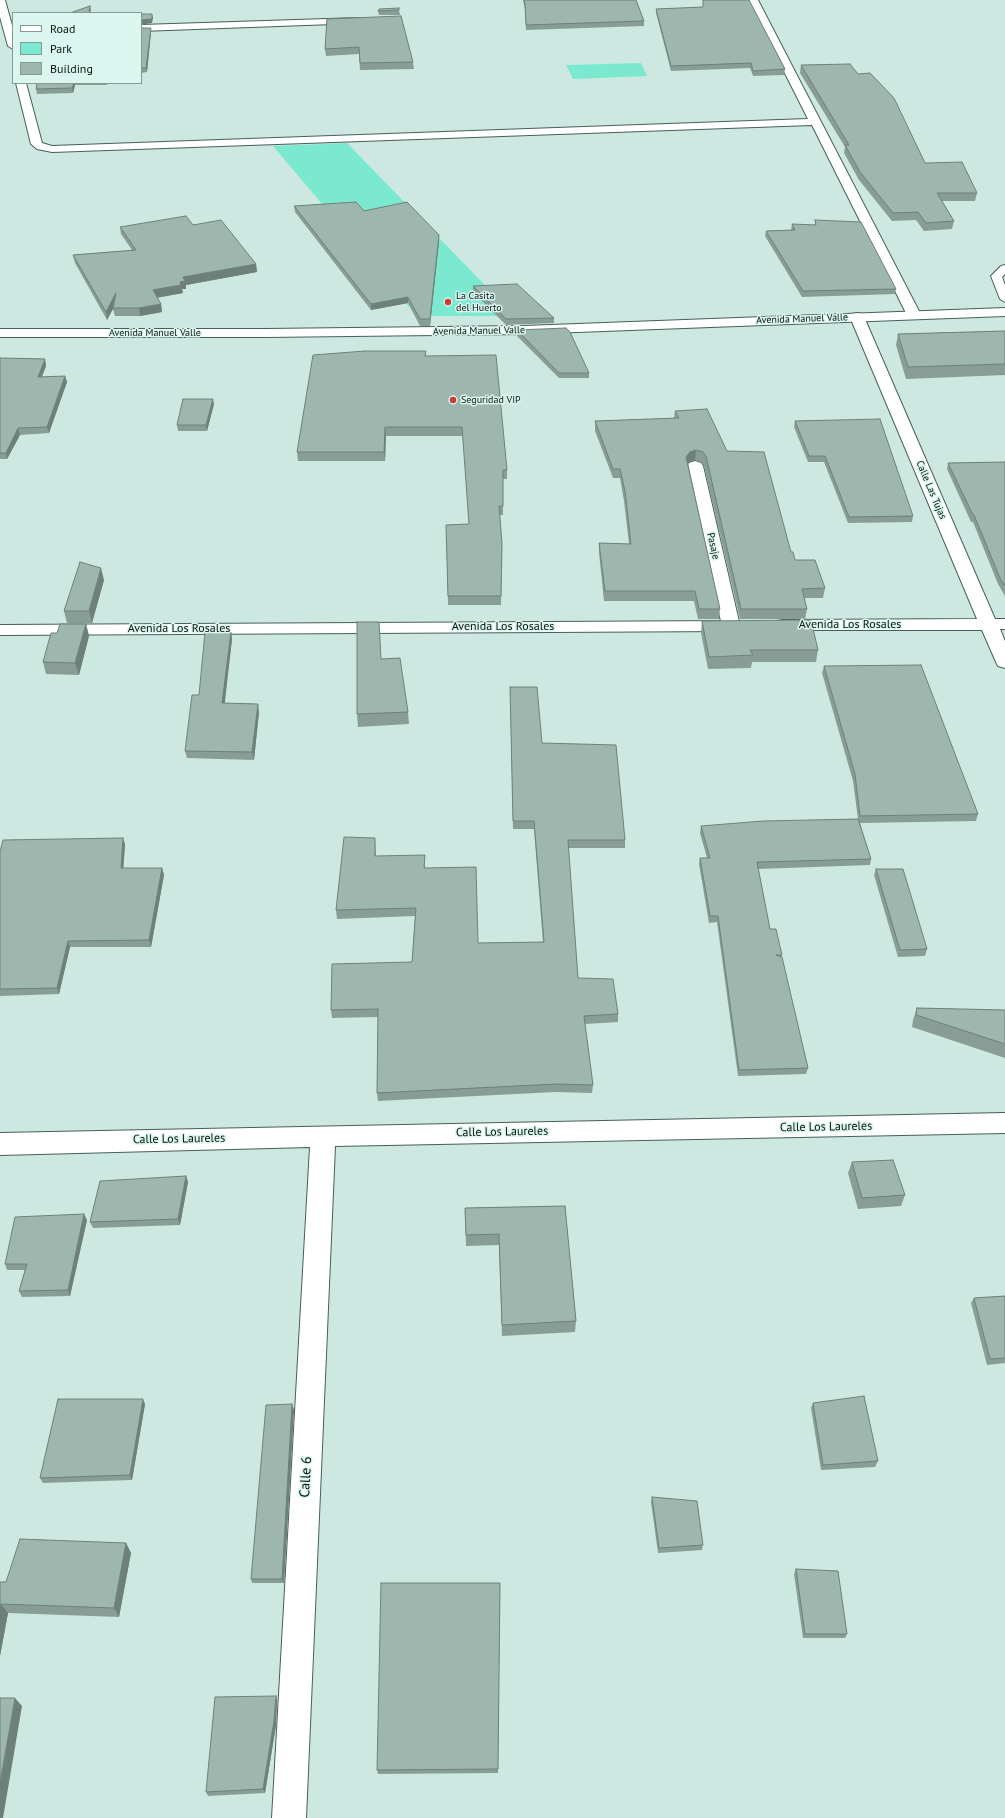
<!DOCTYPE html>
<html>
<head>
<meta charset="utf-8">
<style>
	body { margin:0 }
	#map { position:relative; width:1005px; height:1818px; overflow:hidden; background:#cde8e1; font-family:"PT Sans",sans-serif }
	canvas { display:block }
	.legend { position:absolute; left:12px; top:12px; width:130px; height:72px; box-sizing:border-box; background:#daf6ee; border:1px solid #869b95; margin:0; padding:5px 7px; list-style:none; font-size:12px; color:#08120f }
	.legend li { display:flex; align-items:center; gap:8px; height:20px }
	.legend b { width:20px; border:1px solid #869b95 }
</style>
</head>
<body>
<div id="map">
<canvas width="1005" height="1818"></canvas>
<ul class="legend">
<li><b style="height:5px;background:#fff"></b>Road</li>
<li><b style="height:11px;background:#7be9cf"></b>Park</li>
<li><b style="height:11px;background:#9db7af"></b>Building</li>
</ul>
</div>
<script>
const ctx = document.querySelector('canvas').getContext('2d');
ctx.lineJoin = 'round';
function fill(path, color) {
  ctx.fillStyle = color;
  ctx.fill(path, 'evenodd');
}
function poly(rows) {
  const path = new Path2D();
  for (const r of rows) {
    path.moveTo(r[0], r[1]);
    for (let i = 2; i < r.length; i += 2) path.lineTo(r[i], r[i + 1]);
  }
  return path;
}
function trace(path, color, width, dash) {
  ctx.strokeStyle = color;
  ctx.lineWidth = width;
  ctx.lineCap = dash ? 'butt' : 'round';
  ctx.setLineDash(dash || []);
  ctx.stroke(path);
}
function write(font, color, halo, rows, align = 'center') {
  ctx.font = font + ' "PT Sans",sans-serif';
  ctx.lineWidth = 3;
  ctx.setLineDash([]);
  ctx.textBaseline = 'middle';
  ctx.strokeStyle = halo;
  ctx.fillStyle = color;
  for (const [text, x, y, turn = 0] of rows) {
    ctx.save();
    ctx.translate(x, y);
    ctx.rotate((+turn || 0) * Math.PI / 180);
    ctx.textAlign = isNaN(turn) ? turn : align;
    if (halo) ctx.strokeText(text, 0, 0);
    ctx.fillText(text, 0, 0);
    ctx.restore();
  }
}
const green = poly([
	[641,63,647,76,573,79,566,65],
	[347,143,515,316,417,316,273,146]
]);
const service = poly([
	[1005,265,1005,274,1002,277,1005,285,1005,302,1000,299,991,276,1001,266,1005,265]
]);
const pedestrian = poly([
	[695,461,701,463,703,466,740,626,737,630,731,631,725,630,722,626,687,466,689,463,695,461]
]);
const minor = poly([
	[0,0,5,0,13,29,13,49,8,46,0,17,0,0],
	[748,0,758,0,921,315,919,318,914,319,909,318,907,315,812,125,52,152,37,149,31,144,16,83,26,83,42,143,52,146,808,119,748,0],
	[358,18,361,19,363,21,361,23,141,31,141,25,358,18],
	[857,313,862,314,864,317,995,619,1005,619,1005,629,1000,629,1005,641,1005,668,998,666,996,662,982,630,783,630,777,629,774,625,777,621,783,620,977,619,850,317,852,314,857,313],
	[731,621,737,622,740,626,737,630,731,631,0,635,0,625,731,621],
	[1005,1113,1005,1133,335,1146,306,1818,272,1818,310,1147,0,1155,0,1133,1005,1113]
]);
const primary = poly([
	[1005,308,1005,316,524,334,265,337,0,337,0,329,265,329,524,326,1005,308]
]);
const wall = poly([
	[523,0,636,0,644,21,644,26,526,30,525,9],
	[703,0,749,0,785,69,784,75,753,76,750,68,671,71,656,13,656,9,703,7],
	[399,10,400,15,379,15,378,11],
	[327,19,413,62,414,69,360,70,359,54,326,56,325,49],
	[141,28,151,32,147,72,141,73],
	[801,65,925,163,977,193,975,201,942,201,954,221,952,229,924,231,916,220,892,221,859,180,844,153,845,147,800,73],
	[37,83,107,83,107,85,75,85,73,93,37,94,36,89],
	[294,206,364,211,439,235,439,241,430,326,420,326,408,303,371,310,295,212],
	[815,220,896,289,895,294,802,297,765,236,766,231,791,230,792,224,815,225],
	[193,225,256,264,257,272,186,285,186,289,182,289,183,293,157,298,161,304,162,312,140,316,115,316,113,309,107,320,75,263,73,255,132,250,121,234,120,227],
	[473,286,554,318,554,323,506,325,473,292],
	[517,330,589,373,589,378,559,378,517,336],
	[1005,331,1005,375,906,379,896,345,898,334],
	[426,351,426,356,507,470,507,479,503,479,503,515,500,515,502,544,501,605,448,605,446,525,469,524,463,436,386,436,385,461,298,461,297,452],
	[0,358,45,359,46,366,42,377,65,376,67,382,49,433,20,435,7,459,0,459],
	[214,404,207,431,178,431,177,425],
	[675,411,727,451,791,552,795,560,825,588,823,598,804,598,807,609,805,619,740,619,704,466,701,462,695,460,689,462,688,463,720,609,719,619,698,619,694,601,604,601,599,553,599,543,629,544,624,501,620,478,613,478,595,431,595,421,674,418],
	[795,421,913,516,912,522,848,523,824,462,808,462,794,427],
	[1005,462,1005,596,998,584,973,522,971,522,947,469,948,463],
	[104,580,92,623,67,623,64,611],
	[702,621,818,650,816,662,752,662,751,668,708,669,701,633],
	[86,624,89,636,79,675,46,674,43,662,57,633],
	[231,632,232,639,224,703,259,712,254,760,187,758,185,751,199,695],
	[381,659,408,712,409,724,358,727,357,714],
	[824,666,978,814,976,821,860,823,871,859,870,865,758,869,770,929,782,955,781,957,808,1068,806,1074,738,1076,717,922,709,923,699,864,700,858,707,858,700,833,701,826,858,819,853,781,822,673],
	[510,687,542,743,625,840,625,848,568,848,578,978,618,1014,618,1022,585,1024,593,1085,592,1093,555,1092,378,1101,377,1093,378,1017,332,1018,331,1010,412,962,415,916,337,919,336,910,375,838,376,856,425,863,425,868,478,943,543,942,534,829,513,829],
	[125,844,123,868,162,868,164,875,151,947,70,947,59,994,0,996,0,852],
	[876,869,927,949,925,956,898,957,874,875],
	[917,1008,1005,1010,1005,1058,912,1027,913,1020],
	[852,1162,905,1195,901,1206,858,1209,848,1173],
	[186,1176,188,1182,180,1225,93,1228,90,1222],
	[565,1206,576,1321,575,1332,502,1336,499,1245,466,1246,465,1208],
	[87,1220,70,1296,22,1297,19,1291,25,1270,7,1270,5,1264],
	[1005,1296,1005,1363,987,1365,971,1303,974,1298],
	[813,1403,878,1461,875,1467,821,1470,811,1408],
	[145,1404,132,1480,43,1483,40,1478],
	[292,1404,294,1410,284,1583,252,1583,251,1579],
	[652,1497,703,1545,702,1550,658,1553,651,1502],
	[126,1543,131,1553,119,1617,8,1613,0,1656,0,1582,6,1582],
	[796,1569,847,1634,845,1638,803,1638,794,1574],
	[500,1583,498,1773,378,1774,377,1770],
	[276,1696,277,1700,276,1725,265,1793,208,1796,206,1792]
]);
const shadedWall = poly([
	[90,6,91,10,90,13,89,13],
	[152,14,153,18,152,23,141,25,141,20],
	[151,28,151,32,147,72,146,68],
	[74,83,75,83,75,85,73,93,72,88],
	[439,235,439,241,430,326,430,319],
	[256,264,257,272,186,285,186,289,182,289,183,293,154,298,153,290,180,282,183,277],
	[116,293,117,301,107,320,106,312],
	[408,297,408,303,371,310,371,304],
	[161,304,162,312,140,316,139,308],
	[45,359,46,366,39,383,38,377],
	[65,376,67,382,49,433,47,427],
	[213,399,214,404,207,431,206,425],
	[385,427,386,436,385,461,384,452],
	[18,428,20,435,7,459,6,453],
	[696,450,695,460,689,462,686,466,686,457,690,452],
	[101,568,104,580,92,623,89,611],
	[86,624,89,636,79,675,75,663],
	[231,632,232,639,224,710,222,703],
	[258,704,259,712,254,760,252,752],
	[123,838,125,844,123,874,121,868],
	[162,868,164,875,151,947,149,940],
	[68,941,70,947,59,994,57,988],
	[186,1176,188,1182,180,1225,178,1219],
	[84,1214,87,1220,70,1296,68,1290],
	[143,1399,145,1404,132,1480,130,1475],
	[292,1404,294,1410,284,1583,282,1579],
	[126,1543,131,1553,119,1617,114,1608],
	[1,1604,8,1613,0,1656,0,1610],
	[276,1696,277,1700,276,1725,265,1793,263,1789],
	[15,1698,22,1706,3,1818,0,1818,0,1783]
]);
const building = poly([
	[524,0,636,0,644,21,526,25,525,4,524,0],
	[703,0,749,0,785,69,753,71,751,63,671,66,656,9,703,7,703,0],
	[90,6,89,13,70,13,90,6],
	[399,8,399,10,378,11,379,9,399,8],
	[141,14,152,14,152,19,141,20,141,14],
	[401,16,413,62,360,63,359,47,325,49,327,19,401,16],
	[141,28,151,28,146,68,141,68,141,28],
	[850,64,858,74,870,73,894,98,925,163,962,162,977,193,937,193,954,221,926,223,918,212,893,213,860,172,845,145,849,145,801,65,850,64],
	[37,83,74,83,72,88,36,89,37,83],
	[356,202,364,211,407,202,439,235,430,319,420,319,408,297,371,304,294,206,356,202],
	[186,216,193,225,221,220,256,264,183,277,185,281,180,282,181,285,153,290,161,304,139,308,113,308,116,293,106,312,73,255,136,250,120,227,186,216],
	[815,220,861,222,896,289,803,291,766,231,795,230,792,224,816,225,815,220],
	[517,284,554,318,506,319,473,286,517,284],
	[566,328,570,332,589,373,559,373,517,330,566,328],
	[1005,331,1005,364,908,367,898,334,1005,331],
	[365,351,426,351,425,356,496,355,507,470,503,470,503,506,499,506,502,544,501,596,448,596,446,525,469,524,462,427,385,427,384,452,297,452,313,355,365,351],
	[0,358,45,359,38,377,65,376,47,427,18,428,6,453,0,453,0,358],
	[183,399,213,399,206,425,177,425,183,399],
	[707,409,727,451,764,452,791,552,793,552,795,560,815,560,825,588,802,589,807,609,741,609,706,456,703,452,696,450,690,452,686,457,720,609,699,609,695,591,605,591,599,543,631,544,625,491,620,469,613,469,595,421,679,418,675,411,707,409],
	[880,419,913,516,849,517,825,456,809,456,795,421,880,419],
	[1005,462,1005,586,1000,578,974,515,973,515,948,463,1005,462],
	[80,562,101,568,89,611,64,611,80,562],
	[811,620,818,650,750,650,753,655,709,657,702,621,811,620],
	[357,622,379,622,381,659,400,658,408,712,357,714,357,622],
	[60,624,86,624,75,663,43,662,51,633,57,633,60,624],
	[205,632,231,632,222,703,258,704,252,752,185,751,192,695,199,695,205,632],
	[921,665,978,814,860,816,855,774,824,666,921,665],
	[510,687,537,687,542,743,616,745,625,840,568,840,578,978,613,979,618,1014,584,1016,593,1085,556,1084,377,1093,378,1009,331,1010,332,964,412,962,416,908,336,910,344,837,375,838,375,856,425,855,424,868,476,867,478,943,544,942,534,821,513,821,510,687],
	[858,819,871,859,757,862,770,929,776,929,782,955,776,955,782,957,808,1068,739,1070,718,916,710,916,700,858,710,858,701,826,763,821,858,819],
	[123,838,121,868,162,868,149,940,68,941,57,988,0,989,0,852,3,840,123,838],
	[876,869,903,869,927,949,900,950,876,869],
	[917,1008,1005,1010,1005,1044,916,1015,917,1008],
	[893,1160,905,1195,862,1198,852,1162,893,1160],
	[186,1176,178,1219,90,1222,100,1181,186,1176],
	[565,1206,576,1321,502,1325,499,1234,466,1235,465,1208,565,1206],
	[84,1214,68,1290,19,1291,27,1264,5,1264,15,1217,84,1214],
	[1005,1296,1005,1358,990,1359,974,1298,1005,1296],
	[864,1396,878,1461,823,1465,813,1403,864,1396],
	[58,1399,143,1399,130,1475,40,1478,58,1399],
	[292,1404,282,1579,251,1579,266,1405,292,1404],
	[652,1497,697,1501,703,1545,659,1548,652,1497],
	[20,1539,126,1543,114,1608,1,1604,0,1610,0,1582,6,1582,20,1539],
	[796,1569,838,1571,847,1634,805,1634,796,1569],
	[381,1583,500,1583,498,1769,377,1770,381,1583],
	[276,1696,274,1721,263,1789,206,1792,215,1697,276,1696],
	[0,1698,15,1698,0,1783,0,1698]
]);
const markers = [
	[448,302,4,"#c93b36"],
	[453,400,4,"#c93b36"]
];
const farPoinames = [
	["La Casita",456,296],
	["del Huerto",456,308],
	["Seguridad VIP",461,400]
];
const farStreetnames = [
	["Avenida Manuel Valle",802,319,-2],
	["Avenida Manuel Valle",479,331,-1],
	["Avenida Manuel Valle",155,333],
	["Calle Las Tujas",931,490,67],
	["Pasaje",713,546,77]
];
const streetNames = [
	["Avenida Los Rosales",850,625],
	["Avenida Los Rosales",503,627],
	["Avenida Los Rosales",179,629],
	["Calle Los Laureles",826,1127,-1],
	["Calle Los Laureles",502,1132,-1],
	["Calle Los Laureles",179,1139,-1]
];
const nearStreetnames = [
	["Calle 6",306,1477,-87]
];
fill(green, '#7be9cf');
trace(service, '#475f59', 2);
trace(pedestrian, '#475f59', 2);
trace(minor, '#475f59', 2);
trace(primary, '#475f59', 2);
fill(service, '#fff');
fill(pedestrian, '#fff');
fill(minor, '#fff');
fill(primary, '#fff');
fill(wall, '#879d96');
fill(shadedWall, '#6e807a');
fill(building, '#9db7af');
trace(building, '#6e807a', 1);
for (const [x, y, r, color] of markers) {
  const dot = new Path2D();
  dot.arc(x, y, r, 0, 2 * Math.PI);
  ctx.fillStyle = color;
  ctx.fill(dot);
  trace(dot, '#daf6ee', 1.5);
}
write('10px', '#08120f', '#daf6ee', farPoinames, 'left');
write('10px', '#08120f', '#daf6ee', farStreetnames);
write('12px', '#08120f', '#daf6ee', streetNames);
write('14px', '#08120f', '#daf6ee', nearStreetnames);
</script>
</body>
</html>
